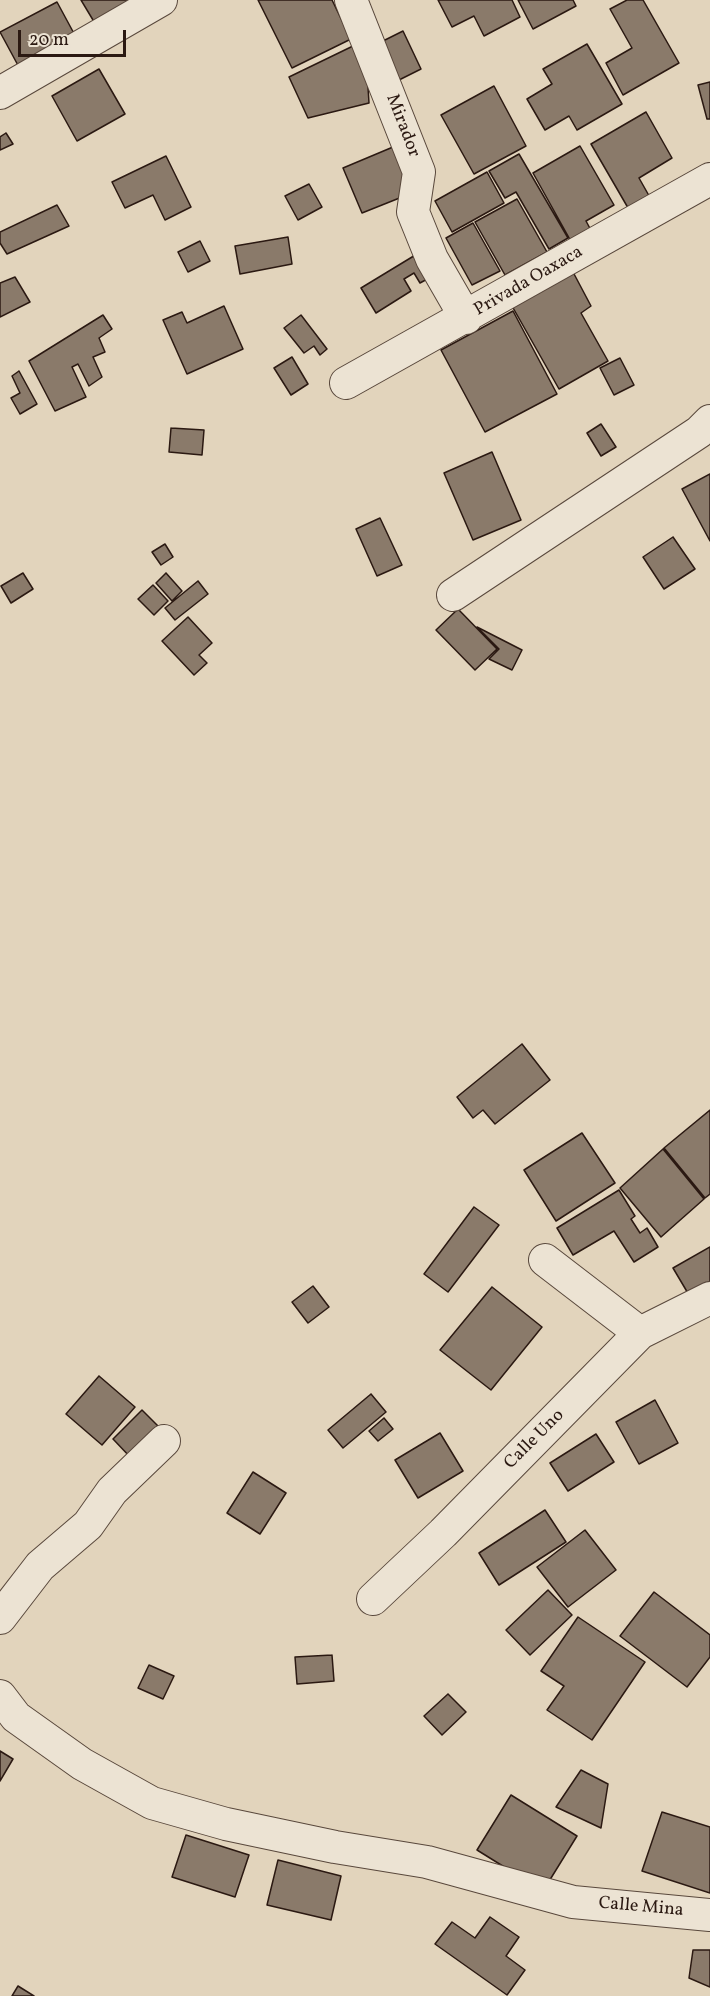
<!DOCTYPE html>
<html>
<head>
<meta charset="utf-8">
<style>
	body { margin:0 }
	#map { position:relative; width:710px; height:1996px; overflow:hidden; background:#e2d4bc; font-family:Vollkorn,serif }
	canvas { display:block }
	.scale { position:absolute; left:18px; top:30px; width:108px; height:27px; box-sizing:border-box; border:3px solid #2b1912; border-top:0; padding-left:8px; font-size:18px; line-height:21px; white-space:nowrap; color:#2b1912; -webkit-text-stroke:4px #ece3d3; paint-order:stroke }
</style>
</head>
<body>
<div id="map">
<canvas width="710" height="1996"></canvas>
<div class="scale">20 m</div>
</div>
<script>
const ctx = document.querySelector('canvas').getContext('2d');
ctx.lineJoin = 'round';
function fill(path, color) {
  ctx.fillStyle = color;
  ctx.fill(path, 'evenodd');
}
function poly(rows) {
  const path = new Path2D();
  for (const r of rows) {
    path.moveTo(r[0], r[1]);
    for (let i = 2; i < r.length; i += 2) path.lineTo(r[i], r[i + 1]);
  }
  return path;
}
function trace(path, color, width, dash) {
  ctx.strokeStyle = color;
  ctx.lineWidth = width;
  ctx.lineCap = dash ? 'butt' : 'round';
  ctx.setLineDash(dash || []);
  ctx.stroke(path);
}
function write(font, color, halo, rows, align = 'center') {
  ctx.font = font + ' Vollkorn,serif';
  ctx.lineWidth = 4.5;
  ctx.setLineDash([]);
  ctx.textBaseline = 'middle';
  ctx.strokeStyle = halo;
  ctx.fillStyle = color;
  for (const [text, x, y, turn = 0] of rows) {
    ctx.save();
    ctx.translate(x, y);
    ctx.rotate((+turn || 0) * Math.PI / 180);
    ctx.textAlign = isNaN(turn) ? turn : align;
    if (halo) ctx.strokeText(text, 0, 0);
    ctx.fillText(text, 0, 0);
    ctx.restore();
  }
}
const building = poly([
	[81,0,139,0,96,25,81,0],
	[258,0,332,0,351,39,292,68,258,0],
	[438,0,512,0,520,17,484,36,474,16,452,27,438,0],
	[518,0,573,0,576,6,533,29,518,0],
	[627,0,643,0,679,63,623,95,606,63,632,48,610,9,627,0],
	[57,2,77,39,20,69,0,32,57,2],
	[403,31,421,69,397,81,379,43,403,31],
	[587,44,622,104,577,130,569,116,545,130,527,99,552,84,543,69,587,44],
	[353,46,367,71,369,103,308,118,289,77,353,46],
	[99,69,125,114,77,141,52,96,99,69],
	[710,82,710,119,707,119,698,85,710,82],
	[494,86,526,146,474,174,441,115,494,86],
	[646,112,672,158,639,178,652,201,631,213,591,144,646,112],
	[6,133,13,144,0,150,0,137,6,133],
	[580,146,614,205,586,221,593,234,573,245,533,173,580,146],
	[393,147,412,193,362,213,343,168,393,147],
	[519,154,568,238,549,249,516,192,505,198,489,171,519,154],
	[166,156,191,207,165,220,153,195,125,208,112,182,166,156],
	[487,172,504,203,452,232,435,201,487,172],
	[309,184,322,207,298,220,285,196,309,184],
	[517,199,547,252,505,275,475,222,517,199],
	[57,205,69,226,7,254,0,243,0,232,57,205],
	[473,223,500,271,472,285,446,238,473,223],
	[288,237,292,264,240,274,235,246,288,237],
	[200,241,210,261,188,272,178,252,200,241],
	[417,254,431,277,420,283,414,273,404,279,411,291,376,313,361,288,417,254],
	[573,272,591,306,581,313,608,361,559,389,512,306,573,272],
	[15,277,30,302,0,317,0,283,15,277],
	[224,306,243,349,187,374,163,320,182,312,187,323,224,306],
	[513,311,557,394,485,432,441,350,513,311],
	[103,315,112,329,99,338,105,352,93,357,102,377,89,386,78,364,72,367,86,397,55,411,29,361,103,315],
	[301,315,327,349,320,355,314,346,304,353,284,328,301,315],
	[292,357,308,384,291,395,274,368,292,357],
	[620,358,634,385,614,395,600,368,620,358],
	[19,371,37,404,20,414,11,398,20,393,12,376,19,371],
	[601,424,616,447,601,456,587,433,601,424],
	[171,428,204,430,202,455,169,452,171,428],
	[492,452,521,520,473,540,444,473,492,452],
	[710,474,710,541,682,489,710,474],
	[380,518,402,565,377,576,356,529,380,518],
	[673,537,695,569,664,589,643,557,673,537],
	[165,544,173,557,161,565,152,552,165,544],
	[23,573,33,589,11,603,1,586,23,573],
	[166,573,182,591,172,601,156,583,166,573],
	[198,581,208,594,175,620,165,608,198,581],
	[153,585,168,601,154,615,138,599,153,585],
	[458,609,497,649,475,670,436,630,458,609],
	[188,617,212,643,199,655,207,663,194,675,162,641,188,617],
	[477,627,522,650,512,670,489,659,499,649,477,627],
	[522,1044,550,1080,495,1124,483,1110,473,1118,457,1097,522,1044],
	[710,1110,710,1194,705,1198,664,1148,710,1110],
	[582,1133,615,1183,556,1221,524,1170,582,1133],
	[663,1149,704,1199,661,1237,620,1188,663,1149],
	[619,1190,635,1216,631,1219,640,1233,647,1228,658,1247,634,1262,614,1231,573,1255,557,1228,619,1190],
	[474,1207,499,1225,448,1292,424,1274,474,1207],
	[710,1247,710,1283,689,1295,673,1268,710,1247],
	[313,1286,329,1307,308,1323,292,1302,313,1286],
	[492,1287,542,1327,491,1390,440,1350,492,1287],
	[99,1376,135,1407,102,1445,66,1414,99,1376],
	[371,1394,386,1412,343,1448,328,1430,371,1394],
	[655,1400,678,1443,639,1464,616,1422,655,1400],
	[142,1410,162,1430,132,1459,113,1439,142,1410],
	[384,1418,393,1429,378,1441,369,1431,384,1418],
	[440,1433,463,1471,418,1498,395,1460,440,1433],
	[596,1434,614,1462,568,1491,550,1463,596,1434],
	[253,1472,286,1493,260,1534,227,1513,253,1472],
	[545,1510,566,1542,499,1585,479,1553,545,1510],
	[585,1530,616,1570,568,1607,537,1567,585,1530],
	[548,1590,572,1615,530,1655,506,1630,548,1590],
	[654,1592,710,1635,710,1657,687,1687,620,1636,654,1592],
	[578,1617,645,1662,592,1740,547,1710,564,1686,541,1671,578,1617],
	[332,1655,334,1681,297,1684,295,1657,332,1655],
	[149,1665,174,1676,163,1699,138,1688,149,1665],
	[448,1694,466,1712,442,1735,424,1716,448,1694],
	[0,1751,13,1759,0,1781,0,1751],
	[581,1770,608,1784,601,1828,556,1807,581,1770],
	[511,1795,577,1836,543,1891,477,1850,511,1795],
	[662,1812,710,1827,710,1893,642,1871,662,1812],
	[186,1835,249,1855,235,1897,172,1877,186,1835],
	[278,1860,341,1876,331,1920,267,1905,278,1860],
	[490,1917,519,1937,506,1956,525,1970,507,1995,435,1944,452,1922,475,1938,490,1917],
	[693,1950,710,1950,710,1987,689,1978,693,1950],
	[18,1986,34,1996,12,1996,18,1986]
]);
const street = poly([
	[351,0,419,172,413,212,432,259,466,318],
	[0,93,161,0],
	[346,383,710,179],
	[453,595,699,432,710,421],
	[545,1260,640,1333],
	[373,1599,443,1533,640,1333,710,1298],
	[0,1618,40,1566,88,1525,112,1491,164,1441],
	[0,1696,16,1717,82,1764,152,1803,226,1824,335,1847,427,1862,573,1902,710,1915]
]);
const streetNames = [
	["Mirador",402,126,69],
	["Privada Oaxaca",529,282,-30],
	["Calle Uno",535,1440,-45],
	["Calle Mina",641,1908,5]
];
fill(building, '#8a7a6a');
trace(building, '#2b1912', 1.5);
trace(street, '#59483c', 34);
trace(street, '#ece3d3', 32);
write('18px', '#2b1912', '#ece3d3', streetNames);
</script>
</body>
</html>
